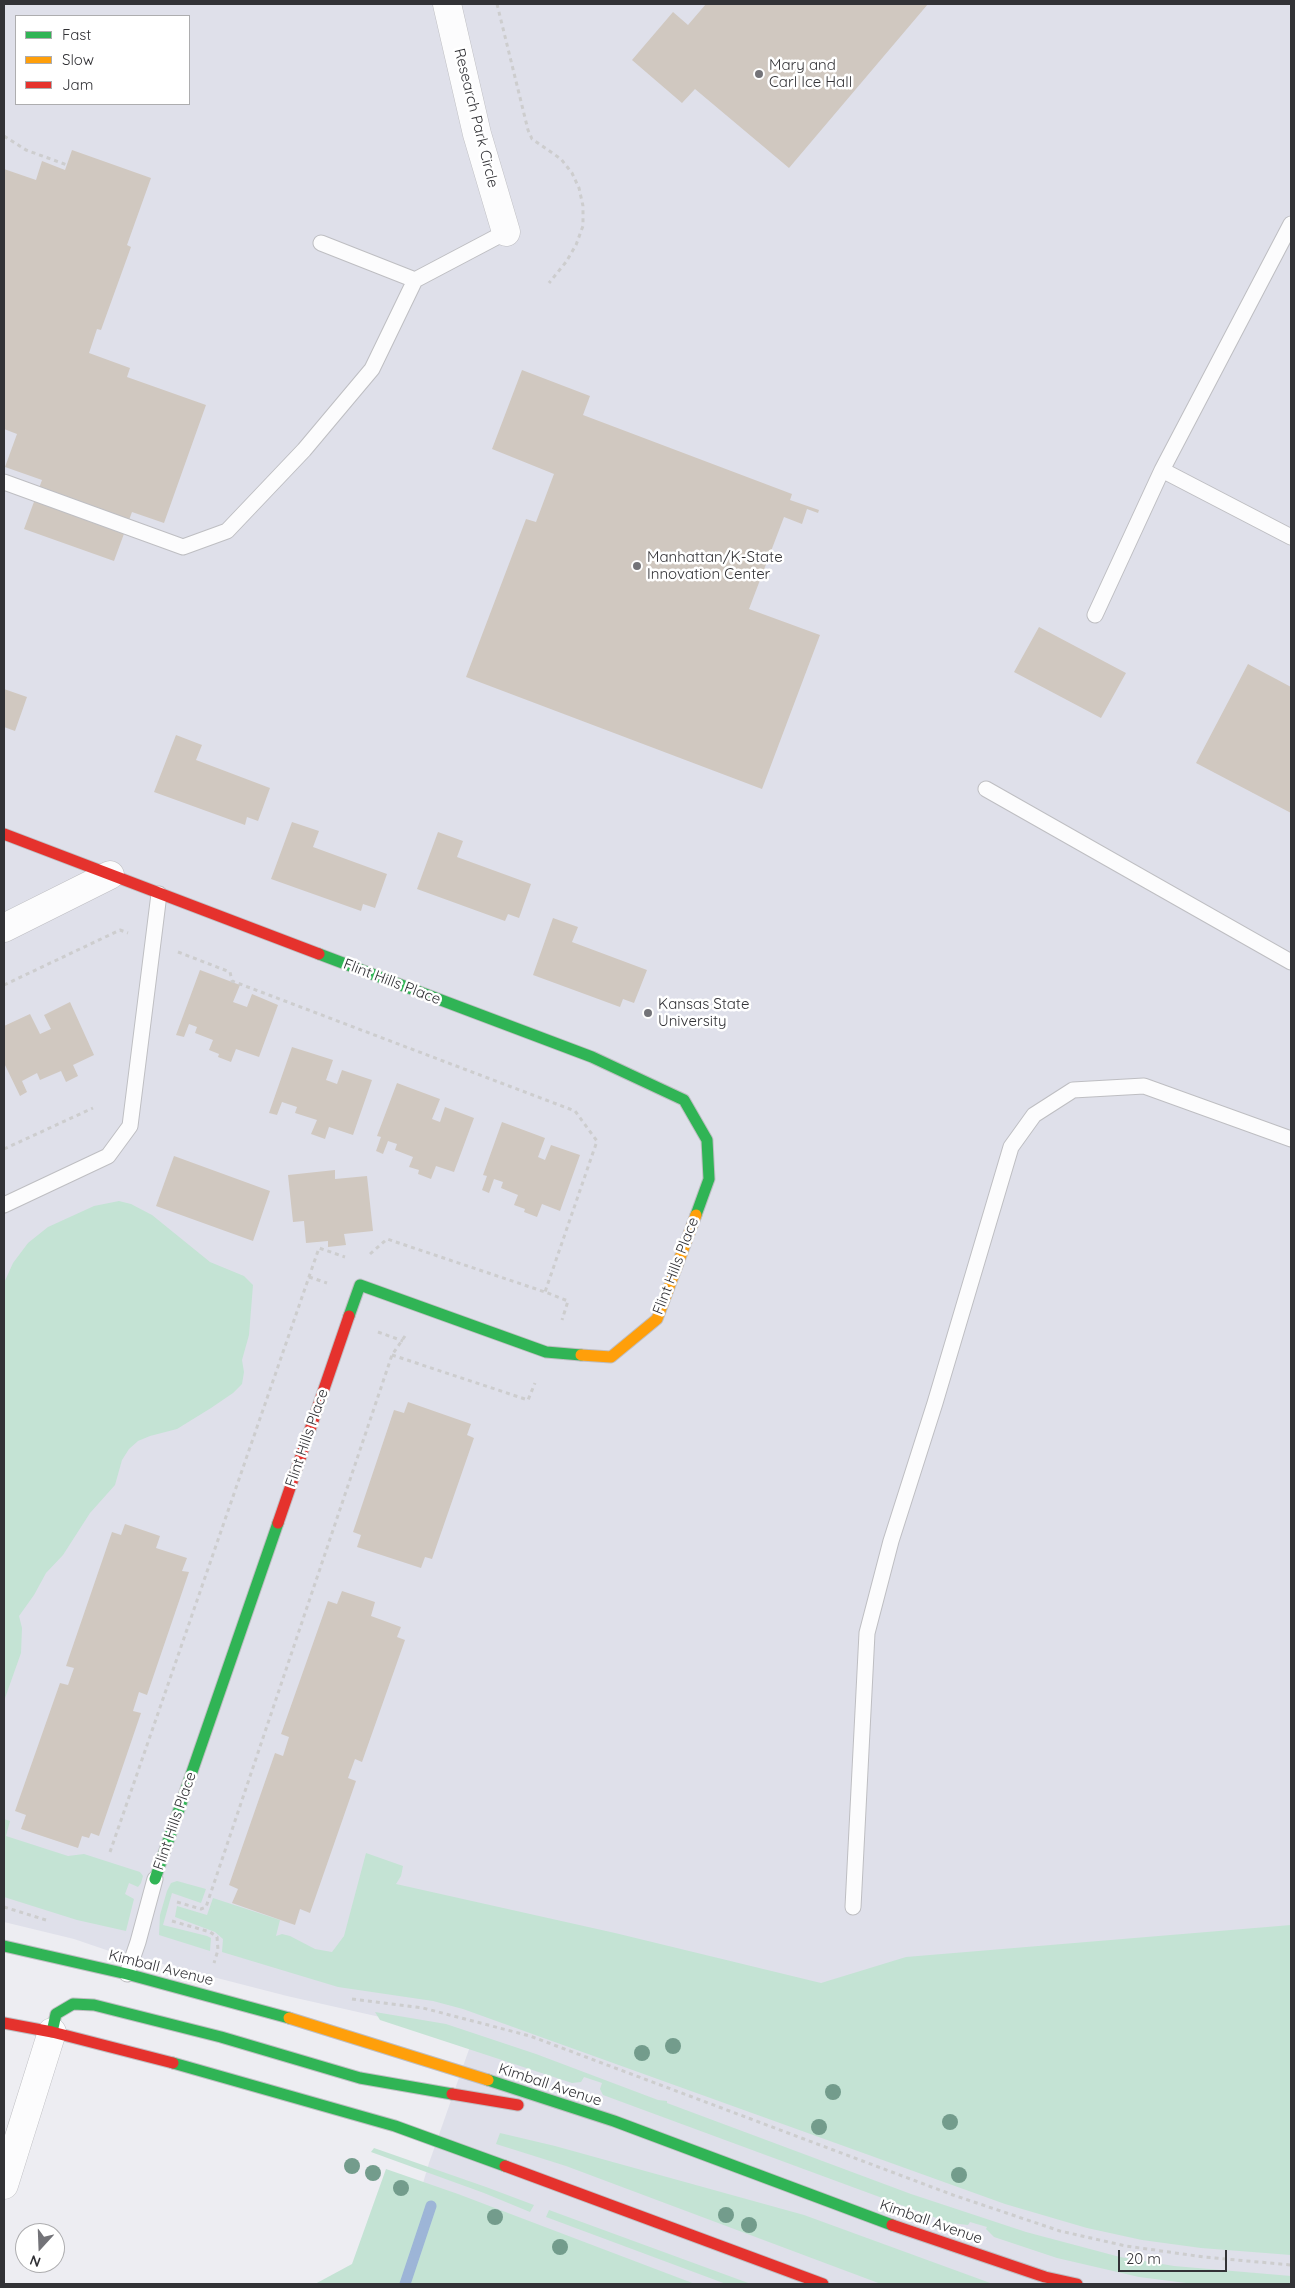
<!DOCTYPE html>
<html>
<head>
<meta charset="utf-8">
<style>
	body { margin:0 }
	#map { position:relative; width:1295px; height:2288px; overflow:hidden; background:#ededf2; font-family:Quicksand,sans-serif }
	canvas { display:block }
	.frame { position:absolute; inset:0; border:5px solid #323236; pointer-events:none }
	.legend { position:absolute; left:15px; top:15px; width:175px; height:90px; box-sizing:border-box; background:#fff; border:1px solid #adadaf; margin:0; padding:6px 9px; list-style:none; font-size:15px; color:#323236 }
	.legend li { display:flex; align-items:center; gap:10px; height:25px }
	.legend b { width:25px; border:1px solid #adadaf }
	.north { position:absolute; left:15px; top:2223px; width:50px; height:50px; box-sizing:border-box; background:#fff; border:1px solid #adadaf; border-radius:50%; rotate:200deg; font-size:14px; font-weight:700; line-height:20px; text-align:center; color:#323236 }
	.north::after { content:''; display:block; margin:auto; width:18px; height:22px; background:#737378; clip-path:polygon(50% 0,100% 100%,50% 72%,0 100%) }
	.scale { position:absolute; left:1118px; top:2250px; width:109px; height:22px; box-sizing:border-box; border:2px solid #323236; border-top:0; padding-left:6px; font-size:15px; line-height:18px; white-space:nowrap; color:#323236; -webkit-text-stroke:4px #fff; paint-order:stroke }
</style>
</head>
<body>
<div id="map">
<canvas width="1295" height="2288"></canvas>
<div class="frame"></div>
<ul class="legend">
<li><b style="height:6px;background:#30b455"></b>Fast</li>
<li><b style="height:6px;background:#ff9f0a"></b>Slow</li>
<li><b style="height:6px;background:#e5322d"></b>Jam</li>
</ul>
<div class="north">N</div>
<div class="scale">20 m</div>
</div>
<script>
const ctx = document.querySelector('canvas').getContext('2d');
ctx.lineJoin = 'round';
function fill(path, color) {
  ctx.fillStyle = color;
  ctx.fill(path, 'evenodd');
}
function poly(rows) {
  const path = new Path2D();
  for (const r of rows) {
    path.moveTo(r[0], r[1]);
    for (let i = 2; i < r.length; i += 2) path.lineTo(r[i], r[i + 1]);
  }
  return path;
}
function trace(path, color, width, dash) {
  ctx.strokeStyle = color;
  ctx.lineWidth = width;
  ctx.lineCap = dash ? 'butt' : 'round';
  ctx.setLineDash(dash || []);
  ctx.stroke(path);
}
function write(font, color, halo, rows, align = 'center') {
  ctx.font = font + ' Quicksand,sans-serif';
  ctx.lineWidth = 5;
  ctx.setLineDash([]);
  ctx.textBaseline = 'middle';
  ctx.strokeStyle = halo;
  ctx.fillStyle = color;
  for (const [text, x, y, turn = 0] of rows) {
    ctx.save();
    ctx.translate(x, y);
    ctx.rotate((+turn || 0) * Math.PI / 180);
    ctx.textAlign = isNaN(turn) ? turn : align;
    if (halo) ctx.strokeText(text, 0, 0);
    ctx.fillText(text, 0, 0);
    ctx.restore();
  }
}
const built = poly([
	[4,4,1291,4,1291,2284,393,2284,429,2163,473,2038,287,1996,151,1961,118,1954,74,1939,4,1922],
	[16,16,189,16,189,104,16,104]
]);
const green = poly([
	[119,1201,131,1204,152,1215,210,1262,244,1276,253,1285,249,1335,242,1360,244,1372,242,1384,233,1393,211,1408,177,1429,150,1436,138,1441,129,1449,122,1460,115,1485,90,1513,63,1555,46,1573,34,1595,19,1616,22,1628,21,1653,4,1701,4,1283,13,1263,28,1243,48,1227,94,1206],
	[4,1819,10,1821,6,1836,68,1856,84,1854,140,1872,143,1876,141,1883,138,1887,129,1883,125,1894,134,1899,126,1931,77,1920,4,1897],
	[366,1853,403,1866,401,1876,396,1884,615,1933,821,1983,906,1957,1291,1925,1291,2255,1201,2248,1142,2240,1087,2228,1005,2204,463,2009,433,2001,338,1987,222,1952,223,1939,215,1932,175,1917,177,1906,207,1915,213,1898,280,1920,276,1936,282,1934,290,1936,315,1949,332,1952,344,1936],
	[177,1881,206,1889,201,1903,172,1893,163,1925,207,1936,211,1938,210,1951,159,1935,160,1915,167,1891,171,1883],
	[375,2012,446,2024,536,2054,658,2100,667,2101,667,2103,911,2194,1026,2232,1120,2257,1174,2266,1291,2276,1291,2284,1194,2284,1139,2277,1057,2258,994,2237,986,2229,987,2227,970,2222,968,2225,950,2223,603,2095,600,2089,602,2083,584,2077,581,2082,572,2083,380,2020],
	[500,2133,555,2146,804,2215,993,2284,881,2284,566,2166,496,2144],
	[374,2148,486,2187,534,2205,530,2212,484,2193,371,2152],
	[386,2169,458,2194,695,2284,315,2284,352,2264],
	[549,2210,751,2284,726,2284,546,2217]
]);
const stream = poly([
	[405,2284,431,2206]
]);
const building = poly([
	[706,4,928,4,789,168,695,89,682,103,632,60,673,12,688,25],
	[72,150,151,178,127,245,131,247,101,330,97,329,89,353,130,368,127,377,206,405,164,523,132,512,114,561,24,529,42,480,5,467,17,434,4,429,4,169,36,180,42,161,65,170],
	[522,370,590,396,583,415,792,494,790,500,819,510,818,513,807,509,802,524,784,517,749,609,820,635,762,789,466,677,526,519,536,522,554,474,492,449],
	[1039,627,1126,673,1101,718,1014,672],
	[1248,664,1291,687,1291,813,1196,763],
	[4,689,27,697,15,731,4,727],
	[176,735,202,745,196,760,270,788,258,821,247,817,245,825,154,792],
	[292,822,319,831,313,847,387,874,375,908,363,904,361,911,271,879],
	[438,832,463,841,457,857,531,884,519,918,508,914,505,921,417,889],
	[553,918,578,927,572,942,647,970,634,1003,623,999,620,1007,533,975],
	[200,970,240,985,233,1002,247,1007,252,994,278,1005,259,1057,236,1049,231,1062,218,1057,219,1054,209,1050,213,1040,195,1033,197,1027,189,1024,184,1037,176,1035],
	[70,1002,94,1055,73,1065,78,1076,66,1082,61,1071,40,1080,37,1073,22,1081,27,1092,20,1096,4,1063,4,1026,30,1014,40,1034,51,1029,44,1015],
	[292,1047,333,1060,326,1080,337,1084,342,1070,372,1080,353,1135,329,1127,325,1139,311,1134,317,1120,295,1113,297,1107,282,1102,277,1115,269,1113],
	[397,1083,440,1099,432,1119,440,1122,445,1107,474,1118,454,1172,436,1166,431,1179,418,1174,419,1170,409,1167,413,1157,395,1150,397,1144,388,1141,383,1154,376,1151,381,1137,377,1136],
	[502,1122,545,1138,538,1157,545,1160,551,1145,580,1155,560,1211,542,1204,537,1217,524,1212,525,1209,514,1205,518,1195,501,1188,503,1182,494,1179,489,1193,482,1190,487,1176,483,1175],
	[174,1156,270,1191,253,1241,156,1206],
	[335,1170,335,1179,367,1176,373,1231,344,1234,346,1245,328,1247,328,1241,306,1243,304,1221,293,1222,288,1175],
	[408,1402,471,1424,467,1435,474,1438,432,1559,425,1557,421,1568,357,1547,361,1535,353,1532,394,1410,404,1413],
	[125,1524,160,1536,156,1548,187,1558,182,1571,189,1572,147,1695,139,1692,133,1711,141,1713,99,1836,91,1833,89,1838,82,1836,78,1848,21,1829,26,1815,15,1811,60,1683,68,1685,74,1668,66,1666,112,1532,121,1535],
	[342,1591,375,1602,371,1616,401,1627,397,1637,405,1640,362,1762,355,1759,348,1778,356,1781,310,1913,300,1909,295,1925,232,1903,238,1889,229,1885,275,1753,283,1756,289,1737,281,1734,328,1601,337,1604]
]);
const path = poly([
	[497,4,528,130,532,139,561,159,572,173,579,188,583,206,583,226,576,245,566,262,549,283],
	[4,136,26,150,67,165],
	[178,952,230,972,232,981,575,1111,597,1141,545,1292],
	[4,985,120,930,128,933],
	[4,1149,93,1108],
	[370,1254,387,1239,545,1292,568,1301,562,1320],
	[309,1277,327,1283],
	[378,1332,403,1341],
	[392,1355,528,1400,535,1383],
	[110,1852,319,1248,345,1257],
	[177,1902,201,1909,206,1907,392,1355,405,1336],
	[4,1907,46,1920],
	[172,1921,210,1932,217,1937,218,1950,214,1963],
	[352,1999,423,2008,530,2036,953,2195,1060,2231,1126,2246,1204,2257,1291,2265]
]);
const lane = poly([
	[321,243,415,280],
	[1162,470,1291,537],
	[4,482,183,547,227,531,304,450,372,369,415,280,506,232],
	[1095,615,1162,470,1291,224],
	[986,789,1291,962],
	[4,1205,108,1156,130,1126,159,894],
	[853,1907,867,1633,891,1541,935,1403,1011,1147,1034,1115,1073,1090,1144,1086,1291,1139],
	[127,1974,138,1942,155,1879]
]);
const street = poly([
	[447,4,477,134,506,232],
	[4,928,110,875],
	[4,2185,52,2032]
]);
const fast = poly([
	[319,954,592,1057,684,1100,707,1140,709,1179,696,1215],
	[349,1316,360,1285,546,1352,581,1355],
	[155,1879,278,1523],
	[4,1946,127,1974,289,2018],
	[52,2032,56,2014,73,2004,94,2005,221,2037,360,2078,452,2094],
	[173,2063,395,2126,505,2166],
	[488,2080,614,2121,892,2225]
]);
const slow = poly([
	[581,1355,611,1357,657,1319,696,1215],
	[289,2018,488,2080]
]);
const jam = poly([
	[4,834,319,954],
	[278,1523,349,1316],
	[4,2023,52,2032,173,2063],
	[452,2094,518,2105],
	[505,2166,823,2284],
	[892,2225,1045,2277,1077,2284]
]);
const trees = [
	[673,2046],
	[642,2053],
	[833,2092],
	[950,2122],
	[819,2127],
	[352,2166],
	[373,2173],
	[959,2175],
	[401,2188],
	[726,2215],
	[495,2217],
	[749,2225],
	[560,2247]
];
const markers = [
	[759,74,5,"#737378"],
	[637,566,5,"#737378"],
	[648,1013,5,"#737378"]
];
const poiNames = [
	["Mary and",769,65],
	["Carl Ice Hall",769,82],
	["Manhattan/K-State",647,557],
	["Innovation Center",647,574],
	["Kansas State",658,1004],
	["University",658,1021]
];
const streetNames = [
	["Research Park Circle",476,118,76],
	["Flint Hills Place",392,982,21],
	["Flint Hills Place",676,1266,-69],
	["Flint Hills Place",307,1438,-71],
	["Flint Hills Place",175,1821,-71],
	["Kimball Avenue",161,1968,14],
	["Kimball Avenue",550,2085,18],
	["Kimball Avenue",931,2222,19]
];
fill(built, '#dfe0ea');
fill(green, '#c4e3d4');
trace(stream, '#9db5d7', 11);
fill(building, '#d0c8c0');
trace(lane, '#bebec2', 17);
trace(street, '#bebec2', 29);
trace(fast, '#bebec2', 13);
trace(slow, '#bebec2', 13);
trace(jam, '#bebec2', 13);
trace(path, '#cdcdce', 3, [4, 4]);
trace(lane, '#fcfcfd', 15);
trace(street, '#fcfcfd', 28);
trace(fast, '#30b455', 11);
trace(slow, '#ff9f0a', 11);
trace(jam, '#e5322d', 11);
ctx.fillStyle = '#739c8c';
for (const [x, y] of trees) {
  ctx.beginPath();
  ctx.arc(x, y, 8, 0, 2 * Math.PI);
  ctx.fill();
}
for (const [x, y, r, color] of markers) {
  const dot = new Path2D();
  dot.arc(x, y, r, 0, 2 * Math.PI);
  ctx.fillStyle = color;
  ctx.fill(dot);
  trace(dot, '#fff', 2);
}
write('15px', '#323236', '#fff', poiNames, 'left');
write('15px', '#323236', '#fff', streetNames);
</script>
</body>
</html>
